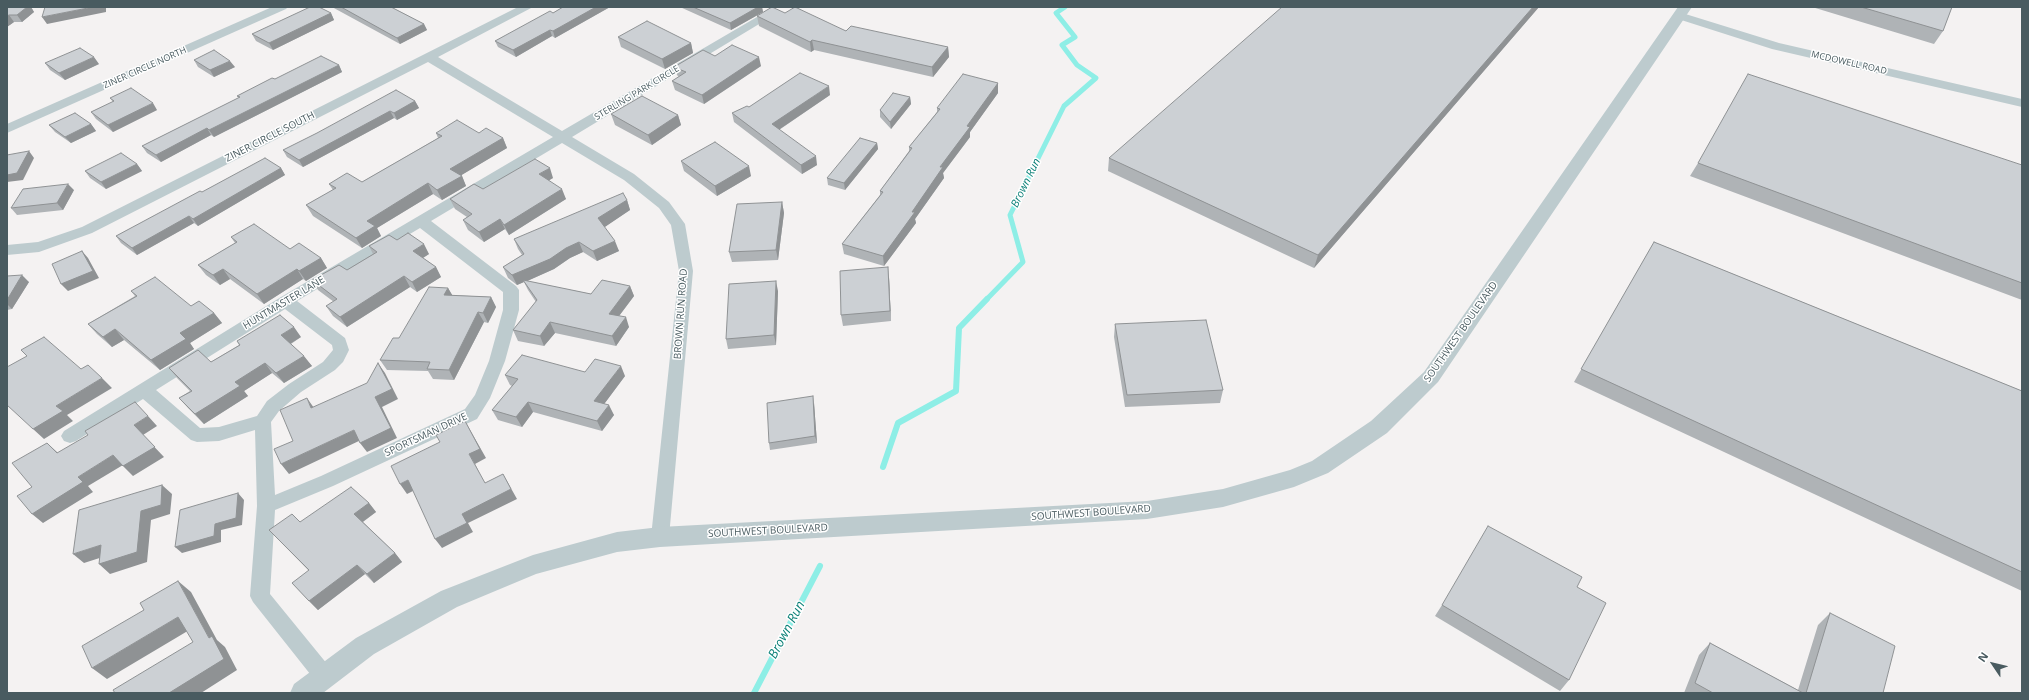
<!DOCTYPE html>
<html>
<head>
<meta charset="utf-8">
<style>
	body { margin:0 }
	#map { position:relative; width:2029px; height:700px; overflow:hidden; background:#f4f2f2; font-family:"Open Sans",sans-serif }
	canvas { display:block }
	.frame { position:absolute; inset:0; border:8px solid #495b60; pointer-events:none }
	.north { position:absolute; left:1973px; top:644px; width:40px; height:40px; -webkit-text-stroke:3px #fff; paint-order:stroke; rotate:305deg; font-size:11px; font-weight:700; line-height:16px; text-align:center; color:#495b60 }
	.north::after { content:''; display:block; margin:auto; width:14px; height:18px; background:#495b60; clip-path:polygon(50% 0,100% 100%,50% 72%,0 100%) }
</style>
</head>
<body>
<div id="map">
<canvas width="2029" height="700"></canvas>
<div class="frame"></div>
<div class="north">N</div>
</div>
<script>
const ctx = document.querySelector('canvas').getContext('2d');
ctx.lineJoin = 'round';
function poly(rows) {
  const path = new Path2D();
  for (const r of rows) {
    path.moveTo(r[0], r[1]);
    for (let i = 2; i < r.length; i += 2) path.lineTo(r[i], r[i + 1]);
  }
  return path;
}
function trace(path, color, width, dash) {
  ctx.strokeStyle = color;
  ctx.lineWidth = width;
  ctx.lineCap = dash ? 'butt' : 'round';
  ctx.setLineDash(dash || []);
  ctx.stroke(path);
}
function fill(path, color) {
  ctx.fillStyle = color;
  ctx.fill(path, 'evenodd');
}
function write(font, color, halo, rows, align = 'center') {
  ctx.font = font + ' "Open Sans",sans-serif';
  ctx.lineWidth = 3;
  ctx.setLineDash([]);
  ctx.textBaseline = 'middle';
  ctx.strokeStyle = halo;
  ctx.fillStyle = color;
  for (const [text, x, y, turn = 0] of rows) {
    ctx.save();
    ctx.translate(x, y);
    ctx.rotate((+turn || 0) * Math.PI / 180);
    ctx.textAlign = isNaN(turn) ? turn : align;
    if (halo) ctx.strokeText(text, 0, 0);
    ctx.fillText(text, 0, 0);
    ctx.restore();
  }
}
const streamFar1 = poly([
	[986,300,1023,262,1010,215,1064,106,1096,78,1077,65,1062,45,1075,37,1056,13,1065,7]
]);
const stream = poly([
	[883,467,898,423,956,391,959,328,987,299],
	[754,693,820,566]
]);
const minor = poly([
	[272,7,288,7,286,9,7,133,7,124,272,7],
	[518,7,533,7,438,57,562,131,769,10,773,9,779,12,572,137,634,174,669,202,685,224,693,271,669,537,667,543,660,545,653,543,651,537,679,271,671,225,659,208,624,180,562,143,431,221,516,286,519,290,519,310,505,361,490,398,477,419,333,486,275,510,270,594,332,670,335,677,332,684,325,686,318,684,253,602,250,596,257,506,255,430,219,441,197,442,191,440,143,399,76,441,70,443,64,441,61,436,64,431,281,297,553,137,428,62,92,233,39,252,7,255,7,245,38,242,82,227,518,7],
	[420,228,503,292,503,310,489,361,475,395,465,409,321,476,275,495,271,422,279,411,301,392,335,370,343,362,349,350,345,338,297,301,420,228],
	[285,309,332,345,333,350,323,362,289,384,267,401,257,416,219,427,200,428,156,390,285,309],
	[1679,12,1779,43,2022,99,2022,107,1772,49,1675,18,1673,16,1679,12]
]);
const tertiary = poly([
	[1678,7,1692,7,1438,382,1387,433,1328,473,1294,487,1223,507,1147,519,660,547,617,552,536,574,457,607,374,654,323,693,290,693,294,684,356,638,441,591,533,555,617,532,660,527,1147,501,1223,489,1290,470,1312,461,1371,421,1424,372,1678,7]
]);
const wall = poly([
	[7,7,31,7,34,12,22,22,14,22,7,27],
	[332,7,391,7,424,24,427,30,400,44],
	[563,7,610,7,555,38,552,36,516,57,498,47,495,41,553,13],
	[680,7,762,7,763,12,731,30],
	[1539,7,1314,268,1108,171,1109,158],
	[1812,7,1952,7,1943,31,1934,44],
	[331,13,334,20,273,50,256,41,252,34],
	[785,13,846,31,948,47,949,57,933,77,814,50,811,52,759,26,757,16],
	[618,37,691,43,693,53,665,69,621,47],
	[715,56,761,66,704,104,675,90,672,81,679,77,677,75,674,67],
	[194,60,235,67,214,77,198,67],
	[45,63,99,64,65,80,50,70],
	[339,65,342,72,214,137,211,135,161,162,147,153,142,146,239,98,237,96,275,79],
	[998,83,998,93,970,132,970,137,943,173,944,178,915,219,916,223,884,266,844,254,842,244,880,195,880,191,909,151,909,147,937,112,937,108],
	[830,95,779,130,817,165,802,174,734,122,732,113,749,107],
	[910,97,911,104,891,129,880,117,880,110],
	[110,98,157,110,113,132,96,119,91,112,113,102],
	[415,101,419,108,397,120,394,118,303,167,287,157,283,150],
	[611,114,678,115,681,125,652,145,615,125],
	[91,124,96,131,71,143,55,132,49,125],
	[436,133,479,133,503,138,507,148,461,175,462,176,466,186,442,200,433,194,377,228,381,236,362,248,313,216,306,205,333,190,329,184,362,182,438,138],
	[877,143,878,149,845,190,828,185,827,178],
	[681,161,751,176,717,196,684,171],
	[1698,163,2022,165,2022,300,1690,176],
	[137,164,142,171,106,189,90,178,85,171],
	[281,168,285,175,198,226,194,223,137,255,121,243,116,236,202,192],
	[553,178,549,180,566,199,509,235,505,229,484,242,468,230,463,220,467,217,455,209,450,199,483,189],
	[74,190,63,210,17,215,11,208],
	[627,200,630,210,604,227,619,251,597,261,583,252,570,258,554,269,527,281,591,294,630,286,634,296,619,316,629,327,616,346,555,333,544,346,518,341,513,330,536,302,528,290,524,282,517,285,508,278,503,267,522,255,518,249,514,239],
	[782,202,784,213,778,260,732,262,729,252],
	[231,237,290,249,321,258,327,268,306,281,303,279,264,304,230,279,220,285,206,275,198,265,235,243],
	[397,240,429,254,423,258,436,267,441,277,417,292,410,287,347,327,333,316,326,306,334,302,318,290,312,280,347,270,373,254,369,246],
	[1654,242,2022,391,2022,591,1574,382],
	[7,276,29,282,12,309,7,310],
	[889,277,891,321,843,326,841,315],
	[448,288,452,295,491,297,496,307,488,323,484,322,454,380,433,379,428,371,387,370,380,360,399,338],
	[131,291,191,306,214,313,222,323,190,343,194,349,160,370,124,340,112,347,97,334,88,324,135,296],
	[778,291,776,345,728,349,726,339],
	[1115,324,1223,390,1220,403,1125,407,1114,337],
	[301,337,291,344,312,366,284,383,272,373,244,391,248,396,204,424,188,408,179,398,190,391,177,378,169,368,211,362,239,345,237,341],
	[505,375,625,376,604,404,614,415,602,431,533,412,522,427,498,420,492,410,512,386,510,385],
	[814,403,817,443,770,450,769,443],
	[369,503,376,512,363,522,395,553,402,562,374,583,365,574,318,610,292,583,309,571,269,530,300,522],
	[1577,587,1569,680,1560,691,1435,616,1442,605],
	[1830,613,1883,693,1684,693,1699,655,1710,643,1798,690,1818,625]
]);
const shadedWall = poly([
	[27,7,31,7,34,12,22,22,17,15],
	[93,7,106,7,106,12,47,24,42,17],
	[596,7,610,7,555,38,553,31],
	[758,7,762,7,763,12,731,30,730,23],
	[1533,7,1539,7,1314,268,1318,255],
	[331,13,334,20,273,50,269,43],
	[9,15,14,22,7,27,7,16],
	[424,24,427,30,400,44,397,38],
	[550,30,552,36,516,57,513,50],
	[812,40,814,50,811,52,810,42],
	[691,43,693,53,665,69,662,59],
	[948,47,949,57,933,77,932,67],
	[94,57,99,64,65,80,59,73],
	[759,57,761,66,704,104,702,95],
	[230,61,235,67,214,77,210,70],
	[339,65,342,72,214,137,209,130],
	[998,83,998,93,970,132,970,137,943,173,944,178,915,219,916,223,884,266,883,256,967,126],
	[829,86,830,95,774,133,772,124],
	[910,97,911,104,891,129,890,122],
	[415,101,419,108,397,120,394,113],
	[153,103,157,110,113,132,108,125],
	[390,111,394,118,303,167,299,160],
	[678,115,681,125,652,145,648,135],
	[91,124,96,131,71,143,65,137],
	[207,128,211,135,161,162,156,155],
	[503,138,507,148,455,179,450,169],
	[877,143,878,149,845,190,844,183],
	[29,151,34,158,23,180,7,182,7,175],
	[816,156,817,165,802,174,801,165],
	[137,164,142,171,106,189,101,182],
	[749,166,751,176,717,196,715,186],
	[281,168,285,175,198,226,193,219],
	[550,168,553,178,543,184,539,174],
	[462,176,466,186,442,200,437,190],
	[428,183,433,194,377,228,381,236,362,248,356,238,367,221],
	[68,184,74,190,63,210,57,203],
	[562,189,566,199,509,235,504,225],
	[627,200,630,210,602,229,598,218],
	[782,202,784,213,778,260,776,250],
	[189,216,194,223,137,255,132,248],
	[500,219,505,229,484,242,479,232],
	[615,241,619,251,597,261,593,251],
	[579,242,583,252,570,258,554,269,525,282,523,280,524,282,517,285,512,275,566,248],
	[424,244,429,254,418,261,413,251],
	[82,251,88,258,99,278,68,291,61,284],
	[321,258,327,268,306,281,299,271],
	[436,267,441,277,417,292,412,282],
	[888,267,889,277,891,321,890,311],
	[223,269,230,279,220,285,213,275],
	[297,269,303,279,264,304,257,294],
	[22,275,29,282,12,309,7,304,7,300],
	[404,276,410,287,347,327,340,317],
	[776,281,778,291,776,345,774,335],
	[630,286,634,296,613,324,609,314],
	[448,288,454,298,444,295],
	[491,297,496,307,488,323,483,313],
	[478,312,484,322,454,380,449,370],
	[214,313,222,323,190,343,194,349,160,370,151,360,180,333],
	[626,317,629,327,616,346,612,336],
	[550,322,555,333,544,346,540,336],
	[294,327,301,337,288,345,281,335],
	[115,329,124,340,112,347,103,337],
	[304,356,312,366,284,383,276,373],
	[265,363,272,373,244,391,248,396,204,424,195,414,235,382],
	[378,363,385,373,398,399,382,407,397,438,367,452,360,443,375,397],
	[621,366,625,376,599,411,594,401],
	[102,378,112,388,67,415,73,421,44,439,33,429,56,406],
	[813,396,814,403,817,443,815,436],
	[307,398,314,408,311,408],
	[528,402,533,412,522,427,516,417],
	[609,405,614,415,602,431,597,421],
	[148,416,157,426,143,435,164,457,133,476,123,466,134,425],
	[465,421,486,458,475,464,490,493,485,483,469,454],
	[354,430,361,440,289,474,281,464],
	[47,443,57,452,67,463],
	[113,455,123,465,88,486,93,492,43,523,32,514,78,477],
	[503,474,517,499,468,523,473,532,442,548,435,539,462,514],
	[408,480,415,490,407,494,400,484],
	[162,485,172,494,170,514,151,520,147,562,110,574,99,564,141,511],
	[238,493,244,500,242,525,221,530,221,542,182,553,175,547,215,524],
	[369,503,376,512,361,523,354,514],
	[101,545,112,554,84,563,73,554],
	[395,553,402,562,374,583,367,574],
	[357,565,365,574,318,610,309,601],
	[178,581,191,592,217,640,225,647,237,670,201,693,169,693,209,638],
	[178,617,191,629,107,679,92,668]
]);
const building = poly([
	[7,7,27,7,17,15,9,15,7,16,7,7],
	[45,7,93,7,42,17,45,7],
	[310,7,319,7,331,13,269,43,252,34,310,7],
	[341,7,391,7,424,24,397,38,341,7],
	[563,7,596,7,553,31,550,30,513,50,495,41,550,11,553,13,563,7],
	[693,7,758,7,730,23,693,7],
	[772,7,785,13,795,7,846,31,851,26,948,47,932,67,812,40,810,42,757,16,772,7],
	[1282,7,1533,7,1318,255,1109,158,1282,7],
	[1861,7,1952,7,1943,31,1861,7],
	[647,21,691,43,662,59,618,37,647,21],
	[732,45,759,57,702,95,672,81,686,72,674,67,703,50,715,56,732,45],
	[80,48,94,57,59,73,45,63,80,48],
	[214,50,230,61,210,70,194,60,214,50],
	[321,56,339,65,209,130,207,128,156,155,142,146,240,97,237,96,272,78,275,79,321,56],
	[800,73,829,86,772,124,816,156,801,165,732,113,747,106,749,107,800,73],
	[963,74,998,83,967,126,970,127,940,167,943,167,912,212,915,212,883,256,842,244,883,192,880,191,912,148,909,147,940,109,937,108,963,74],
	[1748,74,2022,165,2022,283,1698,163,1748,74],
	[131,88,153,103,108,125,91,112,114,101,110,98,131,88],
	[396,90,415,101,394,113,390,111,299,160,283,150,317,133,396,90],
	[893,93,910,97,890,122,880,110,893,93],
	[642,96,678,115,648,135,611,114,642,96],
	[75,113,91,124,65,137,49,125,75,113],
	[457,120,479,133,486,128,503,138,450,169,462,176,437,190,428,183,367,221,375,226,356,238,306,205,336,188,329,184,347,173,362,182,442,136,436,133,457,120],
	[860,138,877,143,844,183,827,178,860,138],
	[715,142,749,166,715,186,681,161,715,142],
	[29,151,17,173,7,175,7,155,29,151],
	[121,153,137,164,101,182,85,171,121,153],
	[265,158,281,168,193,219,189,216,132,248,116,236,200,191,202,192,265,158],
	[535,159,550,168,539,174,562,189,504,225,500,219,479,232,463,220,472,214,450,199,474,184,483,189,535,159],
	[68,184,57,203,11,208,23,189,68,184],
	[623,193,627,200,598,218,615,241,593,251,579,242,566,248,550,259,512,275,503,267,524,254,514,239,623,193],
	[782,202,776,250,729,252,737,204,782,202],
	[254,224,290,249,299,243,321,258,299,271,297,269,257,294,223,269,213,275,198,265,237,242,231,237,254,224],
	[408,233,424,244,413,251,436,267,412,282,404,276,340,317,326,306,337,299,312,280,339,265,347,270,377,252,369,246,389,235,397,240,408,233],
	[1654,242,2022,391,2022,572,1581,369,1654,242],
	[82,251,93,271,61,284,52,264,82,251],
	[888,267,890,311,841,315,840,271,888,267],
	[22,275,7,300,7,276,22,275],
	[155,277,191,306,199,301,214,313,180,333,186,339,151,360,115,329,103,337,88,324,137,296,131,291,155,277],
	[523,280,591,294,602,280,630,286,609,314,626,317,612,336,550,322,540,336,513,330,537,300,523,280],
	[776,281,774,335,726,339,729,284,776,281],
	[429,287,448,288,444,295,491,297,483,313,478,312,449,370,427,369,430,362,380,360,393,338,399,338,429,287],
	[280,315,294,327,281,335,304,356,276,373,265,363,235,382,240,386,195,414,179,398,192,391,169,368,198,350,211,362,240,345,237,341,280,315],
	[1206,320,1223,390,1127,395,1115,324,1206,320],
	[44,337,81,369,88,365,102,378,56,406,63,411,33,429,7,405,7,367,27,356,21,350,44,337],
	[522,355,585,372,595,359,621,366,594,401,609,405,597,421,528,402,516,417,492,410,518,379,505,375,522,355],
	[378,363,392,389,375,397,391,428,360,443,354,430,281,464,274,449,293,441,280,410,307,398,311,408,367,383,378,363],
	[813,396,815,436,769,443,767,403,813,396],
	[135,402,148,416,134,425,155,447,123,466,113,455,78,477,83,482,32,514,17,496,32,487,12,463,47,443,57,453,88,435,85,431,135,402],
	[465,421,480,449,469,454,485,483,503,474,511,489,462,514,467,523,435,539,408,480,400,484,391,466,440,442,436,435,465,421],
	[162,485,161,505,141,511,137,552,99,564,101,545,73,554,79,510,162,485],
	[351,487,369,503,354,514,395,553,367,574,357,565,309,601,292,583,309,570,269,530,292,514,300,522,351,487],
	[238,493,236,518,215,524,214,536,175,547,180,510,238,493],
	[1488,526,1582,577,1577,587,1606,603,1569,680,1442,605,1488,526],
	[178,581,209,638,212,636,224,659,169,693,115,693,113,690,193,642,178,617,92,668,82,646,144,610,140,603,178,581],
	[1830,613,1895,646,1883,693,1806,693,1830,613],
	[1710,643,1803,693,1713,693,1695,683,1710,643]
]);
const farStreetnames = [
	["MCDOWELL ROAD",1849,63,13],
	["ZINER CIRCLE NORTH",145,68,-24],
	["STERLING PARK CIRCLE",637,93,-31]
];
const streetNames = [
	["ZINER CIRCLE SOUTH",270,137,-27],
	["HUNTMASTER LANE",284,303,-31],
	["BROWN RUN ROAD",681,314,-86],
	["SOUTHWEST BOULEVARD",1461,332,-55],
	["SPORTSMAN DRIVE",426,435,-25],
	["SOUTHWEST BOULEVARD",1091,513,-4],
	["SOUTHWEST BOULEVARD",768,531,-3]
];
const waterNames = [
	["Brown Run",1026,183,-64]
];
const nearWaternames = [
	["Brown Run",787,630,-62]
];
trace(streamFar1, '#8eeee6', 5);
trace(stream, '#8eeee6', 6);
fill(minor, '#bdcbce');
fill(tertiary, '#bdcbce');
fill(wall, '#afb3b6');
fill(shadedWall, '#8f9294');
fill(building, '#ccd0d4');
trace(building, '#8f9294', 1);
write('9px', '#495b60', '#fff', farStreetnames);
write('10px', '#495b60', '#fff', streetNames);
write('italic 11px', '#0d8178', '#fff', waterNames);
write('italic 13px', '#0d8178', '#fff', nearWaternames);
</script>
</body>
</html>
